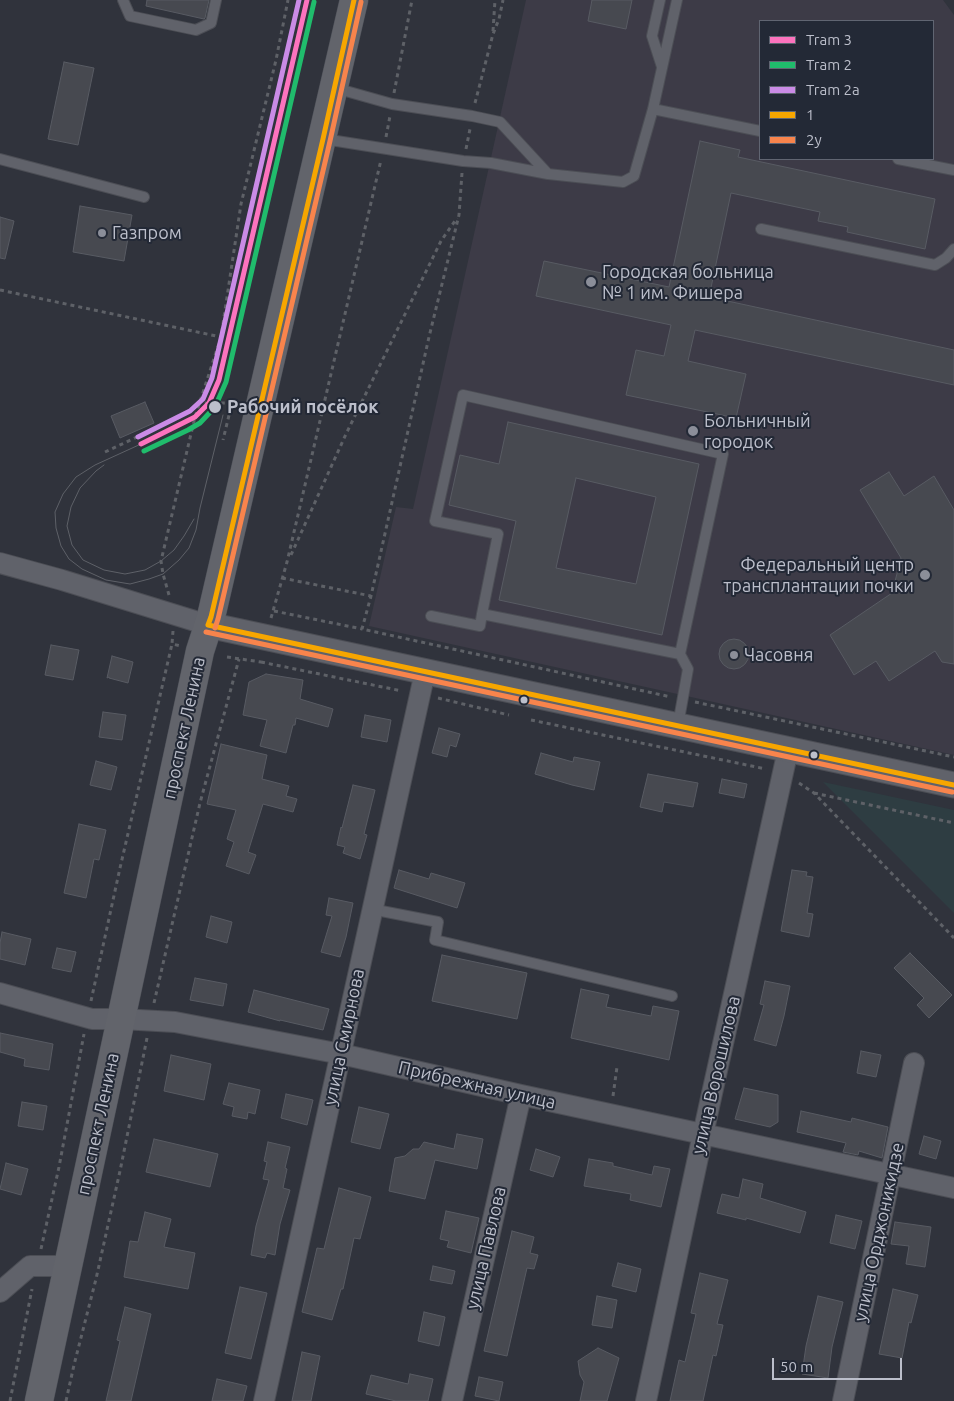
<!DOCTYPE html>
<html>
<head>
<meta charset="utf-8">
<style>
	body { margin:0 }
	#map { position:relative; width:954px; height:1401px; overflow:hidden; background:#30333c; font-family:Ubuntu,sans-serif }
	canvas { display:block }
	.legend { position:absolute; left:759px; top:20px; width:175px; height:140px; box-sizing:border-box; background:#232936; border:1px solid #606572; margin:0; padding:6px 9px; list-style:none; font-size:15px; color:#bcbfcb }
	.legend li { display:flex; align-items:center; gap:10px; height:25px }
	.legend b { width:25px; border:1px solid #606572 }
	.scale { position:absolute; left:772px; top:1358px; width:130px; height:22px; box-sizing:border-box; border:2px solid #bcbfcb; border-top:0; padding-left:6px; font-size:15px; line-height:18px; white-space:nowrap; color:#bcbfcb; -webkit-text-stroke:4px #232936; paint-order:stroke }
</style>
</head>
<body>
<div id="map">
<canvas width="954" height="1401"></canvas>
<ul class="legend">
<li><b style="height:6px;background:#fc73be"></b>Tram 3</li>
<li><b style="height:6px;background:#20bc6c"></b>Tram 2</li>
<li><b style="height:6px;background:#ca8be6"></b>Tram 2а</li>
<li><b style="height:6px;background:#f7a600"></b>1</li>
<li><b style="height:6px;background:#f8844c"></b>2у</li>
</ul>
<div class="scale">50 m</div>
</div>
<script>
const ctx = document.querySelector('canvas').getContext('2d');
ctx.lineJoin = 'round';
function fill(path, color) {
  ctx.fillStyle = color;
  ctx.fill(path, 'evenodd');
}
function poly(rows) {
  const path = new Path2D();
  for (const r of rows) {
    if (r.length === 3) {
      path.moveTo(r[0] + r[2], r[1]);
      path.arc(r[0], r[1], r[2], 0, 2 * Math.PI);
      continue;
    }
    path.moveTo(r[0], r[1]);
    for (let i = 2; i < r.length; i += 2) path.lineTo(r[i], r[i + 1]);
  }
  return path;
}
function trace(path, color, width, dash) {
  ctx.strokeStyle = color;
  ctx.lineWidth = width;
  ctx.lineCap = dash ? 'butt' : 'round';
  ctx.setLineDash(dash || []);
  ctx.stroke(path);
}
function write(font, color, halo, rows, align = 'center') {
  ctx.font = font + ' Ubuntu,sans-serif';
  ctx.lineWidth = 4;
  ctx.setLineDash([]);
  ctx.textBaseline = 'middle';
  ctx.strokeStyle = halo;
  ctx.fillStyle = color;
  for (const [text, x, y, turn = 0] of rows) {
    ctx.save();
    ctx.translate(x, y);
    ctx.rotate((+turn || 0) * Math.PI / 180);
    ctx.textAlign = isNaN(turn) ? turn : align;
    if (halo) ctx.strokeText(text, 0, 0);
    ctx.fillText(text, 0, 0);
    ctx.restore();
  }
}
const medical = poly([
	[526,0,943,0,954,15,954,755,369,626,396,507,413,509],
	[760,21,933,21,933,159,760,159]
]);
const green = poly([
	[823,782,954,810,954,913]
]);
const building = poly([
	[147,0,209,0,205,18,204,19,146,6,147,0],
	[592,0,632,0,626,29,588,21,592,0],
	[64,62,94,68,78,145,48,139,64,62],
	[700,141,740,150,738,157,935,199,925,249,847,232,848,227,818,221,820,212,731,193,709,297,954,350,954,385,695,330,688,361,746,374,736,418,626,395,636,350,664,356,671,325,536,296,544,261,669,287,700,141],
	[80,206,132,215,124,261,73,252,80,206],
	[0,217,14,221,5,259,0,258,0,217],
	[145,402,154,423,120,438,111,416,145,402],
	[508,422,699,464,662,635,499,600,516,521,449,505,460,455,499,464,508,422],
	[576,478,656,497,636,584,556,568,576,478],
	[889,472,904,496,934,476,954,510,954,664,942,662,935,651,889,681,876,661,854,675,830,635,892,593,901,558,860,490,889,472],
	[734,654,15],
	[51,645,79,650,73,680,45,675,51,645],
	[112,656,133,662,128,683,109,678,109,677,107,678,112,656],
	[266,674,303,680,300,699,333,709,328,727,296,718,295,725,293,725,286,753,260,746,267,720,243,715,249,682,266,674],
	[103,712,126,715,122,740,99,737,103,712],
	[365,715,391,720,387,742,361,737,365,715],
	[439,728,460,734,456,747,450,745,447,757,432,753,439,728],
	[221,744,267,755,262,779,289,786,286,796,297,799,293,812,263,804,248,852,256,855,249,874,226,866,234,842,227,839,236,810,207,804,221,744],
	[541,753,573,762,574,757,600,762,594,790,572,785,535,774,541,753],
	[96,761,117,767,111,790,90,785,96,761],
	[648,774,698,783,693,807,664,802,662,812,640,807,648,774],
	[722,779,747,784,744,798,719,793,722,779],
	[353,785,375,790,364,834,367,835,360,859,343,853,345,847,337,845,341,827,342,828,353,785],
	[79,824,106,830,99,860,94,859,86,898,64,893,79,824],
	[399,870,429,879,431,873,465,883,457,908,394,888,399,870],
	[792,870,807,872,806,876,813,877,807,913,813,914,809,937,781,931,792,870],
	[329,898,353,903,346,937,340,957,321,952,332,916,326,915,329,898],
	[211,916,232,922,227,943,206,937,211,916],
	[2,932,31,939,25,965,0,959,0,943,2,932],
	[57,948,76,952,71,972,52,968,57,948],
	[910,953,952,995,929,1018,917,1005,924,998,894,968,910,953],
	[442,955,527,973,517,1019,432,1001,442,955],
	[195,978,227,984,223,1006,190,1000,195,978],
	[765,981,790,986,784,1016,776,1046,754,1040,764,1005,760,1004,765,981],
	[581,989,609,995,606,1007,651,1016,653,1006,679,1011,669,1060,571,1038,581,989],
	[254,990,329,1009,323,1030,280,1020,280,1021,248,1012,254,990],
	[0,1033,53,1044,49,1070,24,1066,25,1059,0,1052,0,1033],
	[861,1051,881,1055,876,1077,857,1073,861,1051],
	[171,1055,211,1064,204,1100,164,1091,171,1055],
	[229,1083,260,1090,255,1114,248,1112,247,1119,232,1116,234,1107,223,1104,229,1083],
	[744,1088,778,1095,778,1122,770,1127,735,1119,744,1088],
	[286,1094,313,1100,307,1125,281,1118,286,1094],
	[22,1102,47,1106,43,1130,18,1126,22,1102],
	[359,1107,389,1114,380,1149,351,1142,359,1107],
	[801,1111,851,1122,852,1118,888,1127,882,1158,859,1151,858,1155,843,1152,846,1143,797,1132,801,1111],
	[457,1134,483,1139,477,1169,435,1160,425,1199,389,1191,395,1158,405,1156,413,1149,419,1149,424,1142,454,1149,457,1134],
	[924,1136,941,1141,936,1159,919,1154,924,1136],
	[154,1139,218,1154,210,1187,146,1172,154,1139],
	[268,1142,290,1147,285,1168,287,1169,283,1188,290,1190,280,1224,275,1255,267,1253,265,1258,251,1255,256,1226,269,1180,263,1179,267,1162,264,1161,268,1142],
	[536,1149,560,1157,553,1177,530,1170,536,1149],
	[589,1159,613,1163,613,1166,652,1175,654,1166,670,1169,661,1207,630,1200,631,1194,584,1186,589,1159],
	[6,1163,28,1169,21,1195,0,1189,6,1163],
	[743,1179,763,1184,760,1198,806,1212,800,1233,746,1218,746,1220,717,1213,722,1194,739,1198,743,1179],
	[339,1188,371,1197,360,1239,354,1238,343,1289,341,1289,332,1320,302,1312,317,1248,324,1249,339,1188],
	[446,1211,479,1218,471,1253,447,1247,449,1241,440,1239,446,1211],
	[145,1212,171,1219,164,1247,195,1253,188,1289,124,1277,130,1241,138,1242,145,1212],
	[836,1215,862,1221,855,1249,830,1243,836,1215],
	[895,1222,931,1227,925,1267,906,1264,909,1246,891,1244,895,1222],
	[512,1231,534,1237,530,1253,538,1255,534,1269,527,1268,507,1356,484,1351,512,1231],
	[618,1263,641,1269,636,1292,612,1286,618,1263],
	[433,1266,455,1271,452,1284,430,1280,433,1266],
	[700,1273,728,1280,717,1324,723,1325,716,1356,713,1355,703,1401,670,1401,679,1360,685,1362,696,1314,691,1313,700,1273],
	[240,1287,267,1293,251,1359,225,1353,240,1287],
	[893,1289,918,1295,911,1323,909,1322,902,1358,879,1354,893,1289],
	[597,1296,617,1300,612,1328,592,1325,597,1296],
	[818,1296,843,1302,832,1347,828,1378,802,1374,806,1346,818,1296],
	[125,1307,151,1314,131,1401,106,1401,120,1341,117,1340,125,1307],
	[424,1312,445,1317,439,1346,418,1341,424,1312],
	[598,1348,619,1358,607,1401,580,1401,584,1382,580,1375,578,1361,598,1348],
	[302,1352,320,1356,311,1401,292,1401,302,1352],
	[410,1374,433,1379,428,1401,396,1401,366,1394,371,1375,408,1384,410,1374],
	[479,1377,503,1382,499,1401,475,1396,479,1377],
	[217,1379,247,1386,243,1401,212,1401,217,1379]
]);
const path = poly([
	[493,31,495,0],
	[394,93,412,0],
	[475,103,493,34,499,19,503,0],
	[386,137,390,116],
	[466,149,470,129],
	[462,173,459,215,429,337,371,596,362,629,671,697],
	[0,290,221,337],
	[105,452,182,416,200,403,232,403,223,440],
	[291,555,346,434,441,241,457,218],
	[282,578,371,596],
	[169,595,163,574,161,561,195,417,221,337,241,204,276,60,288,0],
	[274,611,362,629],
	[271,618,287,562,381,160],
	[173,631,172,644,181,646],
	[227,657,261,662],
	[261,662,402,691],
	[438,698,509,715],
	[695,702,954,757],
	[531,720,766,769],
	[799,783,814,793,954,938],
	[814,793,954,823],
	[91,1001,120,868,172,644],
	[154,1003,200,803,239,659],
	[613,1096,617,1067],
	[41,1249,59,1167,84,1034],
	[10,1401,32,1289],
	[66,1401,74,1365,96,1279,120,1171,147,1038]
]);
const service = poly([
	[123,0,130,16,196,30,211,23,216,0],
	[660,0,652,36,662,67],
	[335,88,392,104,472,116,500,122,548,174],
	[653,109,760,131],
	[324,139,463,161,491,163,548,174,623,182,634,176,653,109,677,0],
	[0,159,144,197],
	[898,159,954,170],
	[761,229,935,265,946,258,954,249],
	[482,614,498,534,435,521,463,395,723,454,680,654,688,669,678,725],
	[431,616,480,626,482,614,680,654],
	[371,909,438,922,435,940,672,996]
]);
const minor = poly([
	[0,563,62,580,208,625],
	[0,993,92,1019,121,1019,175,1022,341,1054,521,1095,954,1188],
	[0,1292,30,1266,68,1266],
	[264,1401,425,672],
	[452,1401,521,1095],
	[646,1401,703,1134,788,750],
	[843,1401,914,1063]
]);
const tertiary = poly([
	[208,625,954,785]
]);
const primary = poly([
	[39,1401,200,651,211,617,354,0]
]);
const tram = poly([
	[141,444,95,465,76,477,63,494,55,512,56,528,61,546,69,559,82,569,106,580,130,584,149,579,163,574,179,560,189,548,196,530,200,508,223,415],
	[104,465,96,471,80,488,71,507,67,526,72,545,83,560,104,570,125,574,145,570,161,561,174,550,184,536,194,519]
]);
const bus1 = poly([
	[208,625,954,785],
	[208,625,211,617,323,139,354,0]
]);
const bus2 = poly([
	[215,628,218,619,330,141,361,2],
	[206,632,952,792]
]);
const tram1 = poly([
	[141,444,195,417,209,403,219,380,307,0]
]);
const tram2 = poly([
	[144,451,188,430,200,423,215,407,226,382,314,2]
]);
const tram3 = poly([
	[138,437,190,411,203,399,212,378,299,0]
]);
const markers = [
	[102,233,5,"#8b8e99"],
	[591,282,6,"#8b8e99"],
	[215,407,7,"#bcbfcb"],
	[693,431,6,"#8b8e99"],
	[925,575,6,"#8b8e99"],
	[734,655,5,"#8b8e99"],
	[524,700,4.5,"#bcbfcb"],
	[814,755,4.5,"#bcbfcb"]
];
const poiNames = [
	["Газпром",112,233],
	["Городская больница",602,272],
	["№ 1 им. Фишера",602,293],
	["Больничный",704,421],
	["городок",704,442],
	["Федеральный центр",914,565,"right"],
	["трансплантации почки",914,586,"right"],
	["Часовня",744,655]
];
const stopNames = [
	["Рабочий посёлок",227,407]
];
const streetNames = [
	["проспект Ленина",184,728,-78],
	["улица Смирнова",344,1037,-78],
	["улица Ворошилова",716,1075,-77],
	["Прибрежная улица",477,1085,13],
	["проспект Ленина",98,1124,-78],
	["улица Орджоникидзе",879,1232,-78],
	["улица Павлова",486,1248,-77]
];
fill(medical, '#3d3b47');
fill(green, '#2e3d42');
fill(building, '#474950');
trace(building, '#585b63', 1);
trace(service, '#4c4e55', 12);
trace(minor, '#4c4e55', 22);
trace(tertiary, '#4c4e55', 27);
trace(primary, '#4d5058', 29);
trace(path, '#5e6167', 3, [4, 4]);
trace(service, '#60626a', 10);
trace(minor, '#60626a', 20);
trace(tertiary, '#60626a', 25);
trace(primary, '#62646b', 28);
trace(tram, '#5e6168', 1);
trace(bus1, '#f7a600', 5);
trace(bus2, '#f8844c', 5);
trace(tram1, '#fc73be', 5);
trace(tram2, '#20bc6c', 5);
trace(tram3, '#ca8be6', 5);
for (const [x, y, r, color] of markers) {
  const dot = new Path2D();
  dot.arc(x, y, r, 0, 2 * Math.PI);
  ctx.fillStyle = color;
  ctx.fill(dot);
  trace(dot, '#232936', 2);
}
write('18px', '#bcbfcb', '#232936', poiNames, 'left');
write('bold 18px', '#bcbfcb', '#232936', stopNames, 'left');
write('18px', '#bcbfcb', '#232936', streetNames);
</script>
</body>
</html>
